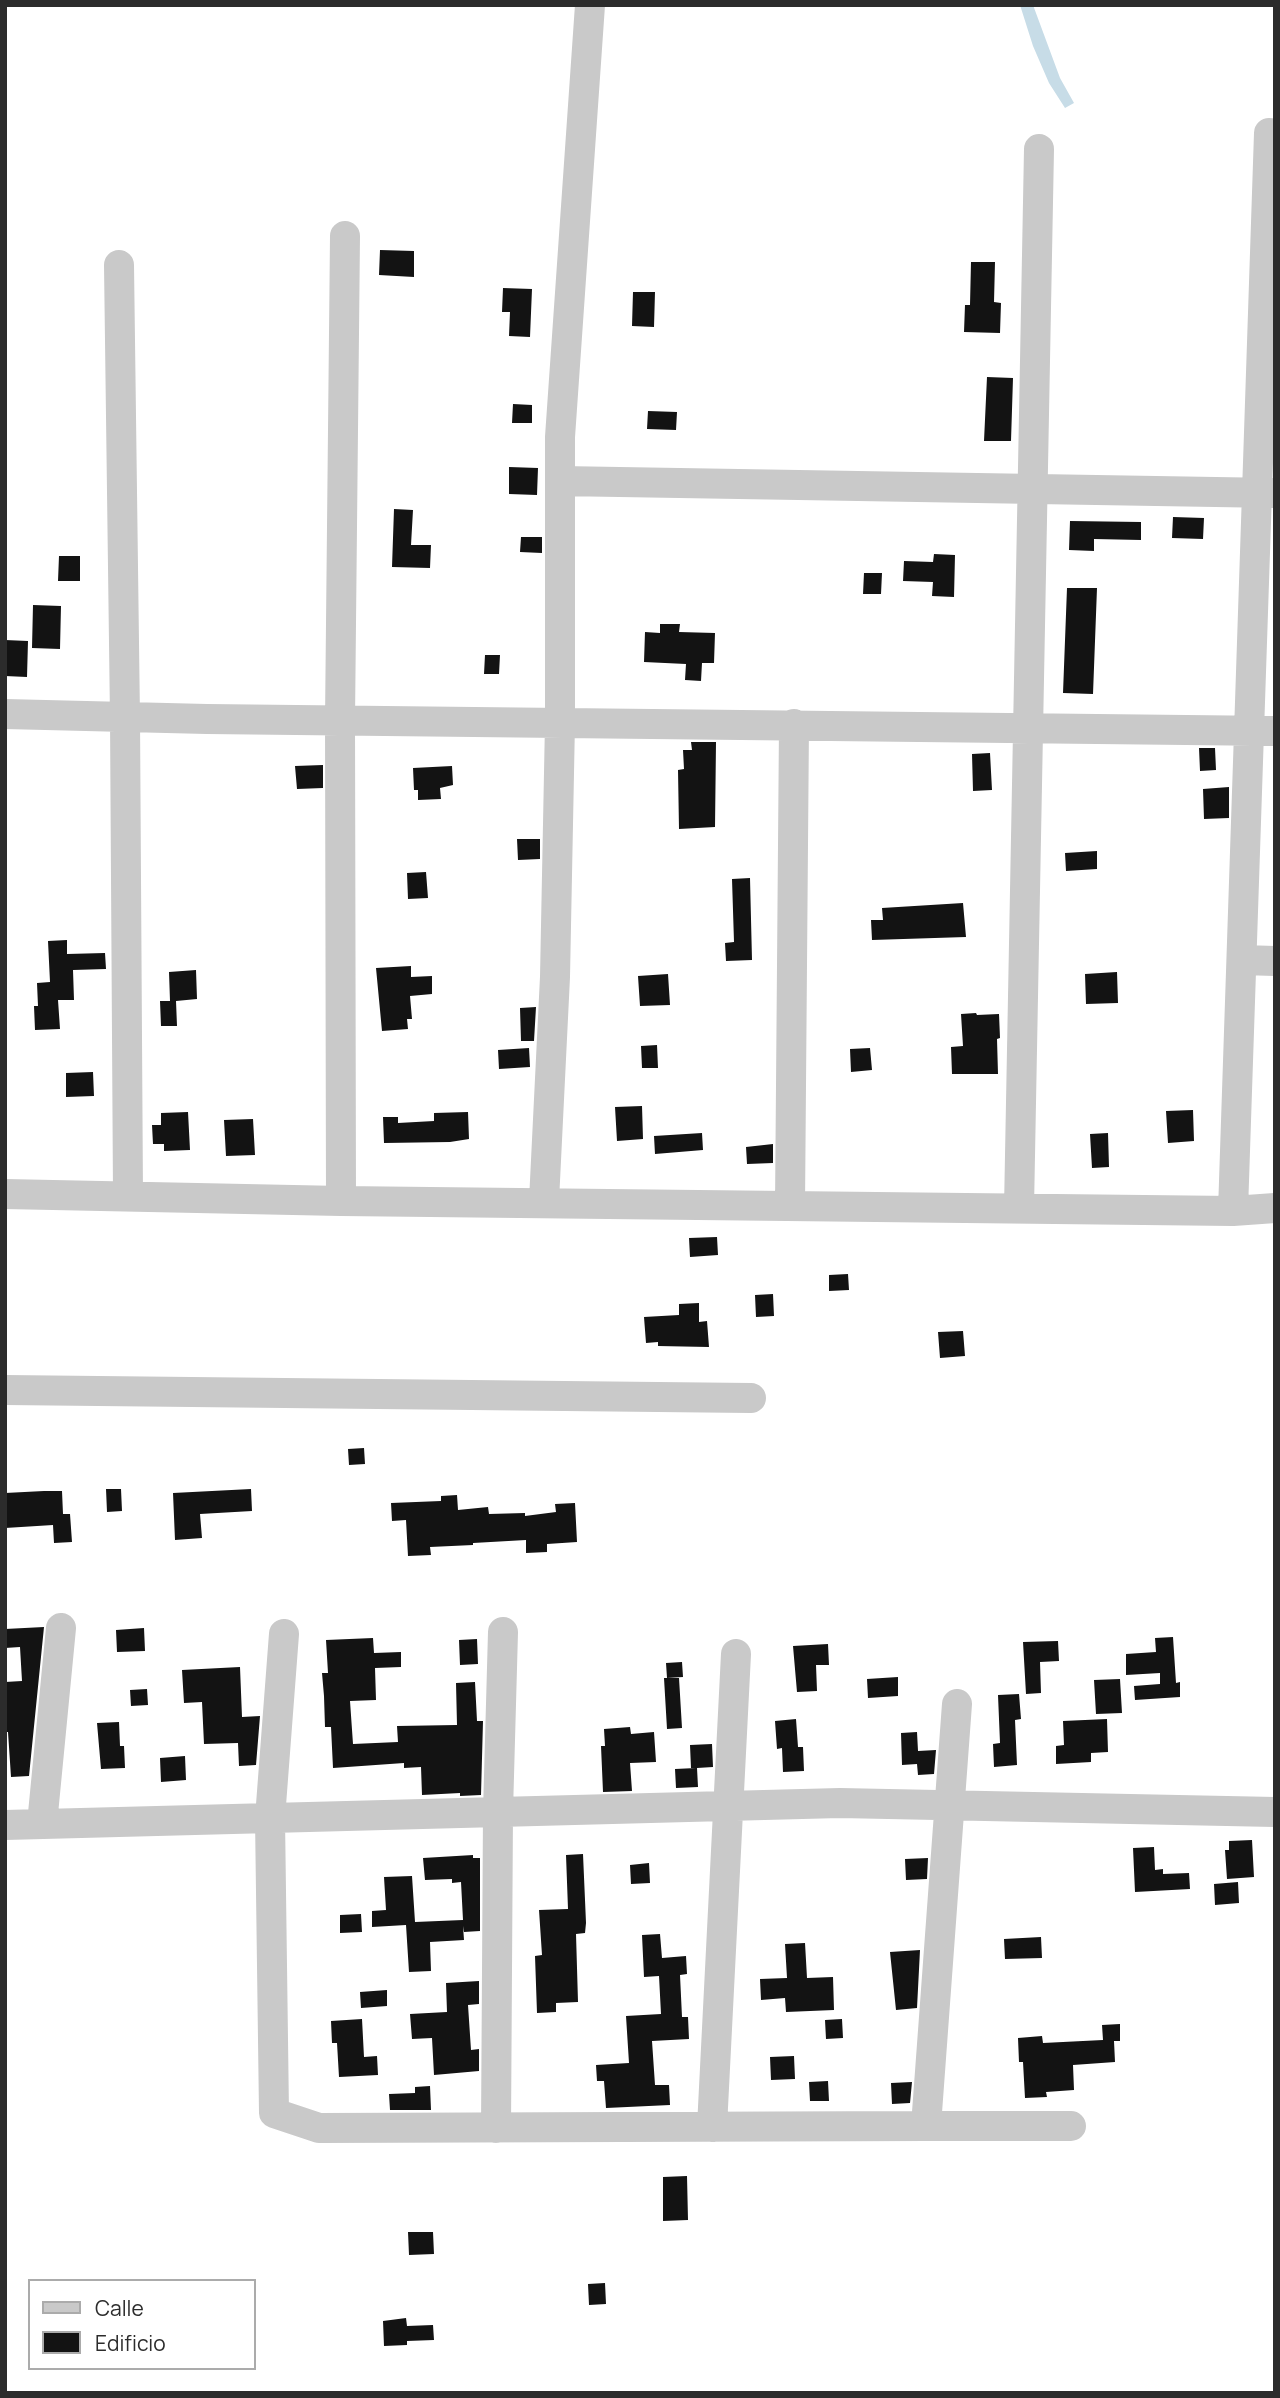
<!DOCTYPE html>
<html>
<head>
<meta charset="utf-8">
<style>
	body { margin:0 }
	#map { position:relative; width:1280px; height:2398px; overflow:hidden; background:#fff; font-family:Manrope,sans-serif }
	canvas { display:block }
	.frame { position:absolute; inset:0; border:7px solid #2c2c2c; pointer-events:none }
	.legend { position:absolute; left:28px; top:2279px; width:228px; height:91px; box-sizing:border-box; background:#fff; border:2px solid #ababab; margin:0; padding:9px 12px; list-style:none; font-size:21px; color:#2c2c2c }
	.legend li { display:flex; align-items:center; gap:14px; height:35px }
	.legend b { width:35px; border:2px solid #ababab }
</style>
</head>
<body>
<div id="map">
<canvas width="1280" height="2398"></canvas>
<div class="frame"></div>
<ul class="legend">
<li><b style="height:9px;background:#c9c9c9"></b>Calle</li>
<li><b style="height:19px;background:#131313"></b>Edificio</li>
</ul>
</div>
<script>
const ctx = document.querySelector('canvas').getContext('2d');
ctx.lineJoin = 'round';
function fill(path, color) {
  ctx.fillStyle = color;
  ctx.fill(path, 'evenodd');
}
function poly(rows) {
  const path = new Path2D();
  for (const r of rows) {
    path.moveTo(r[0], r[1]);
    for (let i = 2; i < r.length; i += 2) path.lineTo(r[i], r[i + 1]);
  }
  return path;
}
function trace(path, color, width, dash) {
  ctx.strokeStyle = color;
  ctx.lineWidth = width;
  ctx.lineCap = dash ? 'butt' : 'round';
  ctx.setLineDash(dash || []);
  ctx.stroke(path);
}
const water = poly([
	[1020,5,1033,5,1060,78,1074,103,1065,108,1049,83,1033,46]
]);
const building = poly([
	[380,250,414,251,414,277,379,275],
	[971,262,995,262,994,302,1001,303,1000,333,964,332,965,305,970,305],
	[503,288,532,289,530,337,509,336,510,312,502,312],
	[633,292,655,292,654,327,632,326],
	[987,377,1013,378,1011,441,984,441],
	[513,404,532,405,532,423,512,423],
	[648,411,677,412,676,430,647,429],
	[509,467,538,468,537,495,509,494],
	[394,509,413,510,411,545,431,545,430,568,392,567],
	[1173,517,1204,518,1203,539,1172,538],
	[1070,521,1141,522,1141,540,1094,539,1094,551,1069,550],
	[521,537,542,537,542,553,520,552],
	[934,554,955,555,954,597,932,596,933,582,903,581,904,561,933,562],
	[59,556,80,556,80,581,58,581],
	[864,573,882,573,881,594,863,594],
	[1067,588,1097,588,1093,694,1063,693],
	[33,605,61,606,60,649,32,648],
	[660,624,680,624,679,632,715,633,714,663,702,663,701,681,685,680,686,664,644,662,645,632,660,633],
	[5,640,28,641,27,677,5,676],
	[485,655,500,655,499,674,484,674],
	[691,742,716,742,715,827,679,829,678,770,684,769,683,750,692,750],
	[1199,748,1215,748,1216,770,1200,771],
	[990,753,992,790,973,791,972,754],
	[323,765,323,788,297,789,295,766],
	[452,766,453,785,440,788,441,799,418,800,418,790,414,790,413,768],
	[1229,787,1229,818,1204,819,1203,789],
	[517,839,540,839,540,859,518,860],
	[1097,851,1097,869,1066,871,1065,853],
	[426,872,428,898,408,899,407,873],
	[750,878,752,960,726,961,725,943,734,942,732,879],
	[963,903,966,937,872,940,871,920,883,920,882,908],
	[67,940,67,954,105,953,106,969,73,970,74,1000,58,1000,60,1029,35,1030,34,1006,38,1006,37,983,50,982,48,941],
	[411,966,411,977,432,976,432,994,410,996,412,1019,407,1019,408,1029,382,1031,376,968],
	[196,970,197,999,176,1001,177,1026,161,1026,160,1001,170,1001,169,972],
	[1117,972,1118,1003,1086,1004,1085,974],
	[668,974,670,1005,640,1006,638,976],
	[536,1007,534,1041,521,1041,520,1008],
	[976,1013,977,1015,999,1014,1000,1038,997,1039,998,1074,952,1074,951,1047,963,1046,961,1014],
	[657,1045,658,1068,642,1068,641,1046],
	[529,1048,530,1067,499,1069,498,1050],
	[870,1048,872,1070,851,1072,850,1049],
	[93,1072,94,1096,66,1097,66,1073],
	[642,1106,643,1139,617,1141,615,1107],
	[1193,1110,1194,1141,1168,1143,1166,1111],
	[188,1112,190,1150,164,1151,164,1144,153,1144,152,1125,161,1125,161,1113],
	[468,1112,469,1139,450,1142,384,1143,383,1117,398,1117,398,1123,434,1121,434,1113],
	[253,1119,255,1155,226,1156,224,1120],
	[702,1133,703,1150,655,1154,654,1136],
	[1108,1133,1109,1167,1092,1168,1090,1134],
	[773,1144,773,1163,747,1164,746,1147],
	[717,1237,718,1255,690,1257,689,1238],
	[848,1274,849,1290,829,1291,829,1275],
	[773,1294,774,1316,756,1317,755,1295],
	[699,1303,699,1322,707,1321,709,1347,658,1346,658,1342,646,1343,644,1317,679,1315,679,1304],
	[963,1331,965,1356,940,1358,938,1332],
	[364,1448,365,1464,349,1465,348,1449],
	[106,1489,121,1489,122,1511,107,1512],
	[251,1489,252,1511,200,1514,202,1538,175,1540,173,1493],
	[44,1491,62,1491,63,1514,70,1514,72,1542,54,1543,53,1525,5,1528,5,1493],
	[457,1495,458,1510,488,1507,489,1514,525,1513,525,1516,556,1512,555,1504,575,1503,577,1542,547,1544,547,1552,526,1553,526,1540,473,1543,473,1545,430,1547,431,1555,408,1556,406,1520,392,1521,391,1503,441,1501,441,1496],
	[44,1627,29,1776,11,1777,8,1732,5,1732,5,1682,22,1681,20,1647,5,1648,5,1629],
	[144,1628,145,1651,117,1652,116,1630],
	[1173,1637,1176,1683,1180,1682,1180,1697,1135,1700,1134,1686,1160,1684,1160,1673,1126,1675,1126,1654,1156,1652,1155,1638],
	[373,1638,374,1653,401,1652,401,1667,375,1668,376,1700,350,1701,353,1744,398,1742,397,1726,457,1725,456,1683,475,1682,477,1721,483,1721,481,1795,460,1796,460,1793,422,1795,421,1767,404,1768,404,1763,333,1768,331,1727,325,1727,324,1696,322,1673,328,1673,326,1640],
	[477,1639,478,1664,460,1665,459,1640],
	[1058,1641,1059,1661,1040,1662,1041,1693,1026,1694,1023,1642],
	[828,1644,829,1665,816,1665,817,1691,797,1692,793,1646],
	[682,1662,683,1677,667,1678,666,1663],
	[240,1667,242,1717,260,1716,256,1765,239,1766,238,1743,204,1744,202,1702,184,1703,182,1670],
	[898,1677,898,1696,868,1698,867,1679],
	[664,1678,679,1678,682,1728,667,1729],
	[1120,1679,1122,1713,1096,1714,1094,1680],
	[147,1689,148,1705,131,1706,130,1690],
	[1019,1694,1021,1719,1015,1720,1017,1765,994,1767,993,1744,1000,1743,998,1695],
	[796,1719,798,1747,803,1747,804,1771,783,1772,782,1748,777,1749,775,1721],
	[1107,1719,1108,1752,1091,1753,1091,1762,1056,1764,1056,1746,1064,1745,1063,1721],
	[119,1722,120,1746,124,1746,125,1768,101,1769,97,1723],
	[630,1727,631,1734,654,1732,656,1762,630,1763,632,1791,603,1792,601,1746,605,1746,604,1729],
	[917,1732,918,1751,936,1750,934,1774,918,1775,917,1764,902,1765,901,1733],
	[712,1744,713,1767,697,1768,698,1787,676,1788,675,1769,696,1768,691,1768,690,1745],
	[185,1756,186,1780,161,1782,160,1758],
	[1252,1840,1254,1877,1227,1879,1225,1850,1229,1850,1229,1841],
	[1154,1847,1155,1870,1163,1869,1163,1874,1189,1873,1190,1889,1135,1892,1133,1848],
	[583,1854,586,1923,585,1933,576,1934,578,2002,556,2003,556,2012,537,2013,535,1956,542,1955,539,1910,568,1909,566,1855],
	[473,1855,473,1858,480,1858,480,1931,464,1932,463,1926,464,1940,430,1942,431,1971,409,1972,406,1925,372,1927,372,1911,386,1910,384,1877,412,1876,415,1922,463,1920,461,1882,452,1883,452,1879,425,1880,423,1858],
	[928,1858,927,1879,906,1880,905,1859],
	[649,1863,650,1883,631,1884,630,1865],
	[1238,1882,1239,1903,1215,1905,1214,1884],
	[361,1914,362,1932,340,1933,340,1915],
	[660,1934,662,1958,686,1956,687,1974,680,1975,682,2017,688,2017,689,2039,652,2041,655,2085,669,2085,670,2105,606,2108,604,2081,597,2081,596,2065,629,2063,626,2016,661,2014,659,1976,644,1977,642,1935],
	[1041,1937,1042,1958,1005,1959,1004,1939],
	[805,1943,807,1978,833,1977,834,2010,786,2012,785,1998,761,2000,760,1979,787,1978,785,1944],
	[920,1950,917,2008,896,2010,890,1952],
	[479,1981,479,2004,468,2005,471,2050,479,2049,479,2071,434,2075,432,2038,412,2039,410,2014,447,2012,446,1983],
	[387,1990,387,2006,361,2008,360,1992],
	[362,2019,364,2057,377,2056,378,2075,339,2077,337,2043,332,2043,331,2021],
	[842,2019,843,2038,826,2039,825,2020],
	[1120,2024,1120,2041,1114,2041,1115,2062,1073,2065,1074,2090,1046,2092,1047,2097,1025,2098,1023,2062,1019,2062,1018,2038,1042,2036,1043,2043,1103,2040,1102,2025],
	[794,2056,795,2079,771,2080,770,2057],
	[828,2081,829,2101,810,2101,809,2082],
	[912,2082,910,2103,892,2104,891,2083],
	[430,2086,431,2110,390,2110,389,2094,415,2093,415,2087],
	[687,2176,688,2220,663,2221,663,2177],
	[408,2232,433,2232,434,2254,409,2255],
	[605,2283,606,2304,589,2305,588,2284],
	[406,2318,407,2326,433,2325,434,2340,407,2341,407,2345,384,2346,383,2321]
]);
const minor = poly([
	[119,265,125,718,128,1195],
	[560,481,1275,493],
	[5,714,207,719,1275,731],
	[1242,960,1275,961],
	[5,1194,341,1201,1233,1211,1275,1208],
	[341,1201,340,720,345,236],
	[544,1201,555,977,560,722,560,437,590,5],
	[790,1205,794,724],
	[1019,1208,1039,149],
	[1233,1211,1269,133],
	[5,1390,751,1398],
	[284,1634,270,1818,274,2113,319,2128,926,2126,957,1704],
	[42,1824,61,1628],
	[5,1825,840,1803,1275,1812],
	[926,2126,1071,2126],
	[712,2127,736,1654],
	[496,2128,498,1812,503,1632]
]);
fill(water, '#c7dce7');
fill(building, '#131313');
trace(minor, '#c9c9c9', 30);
</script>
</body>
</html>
